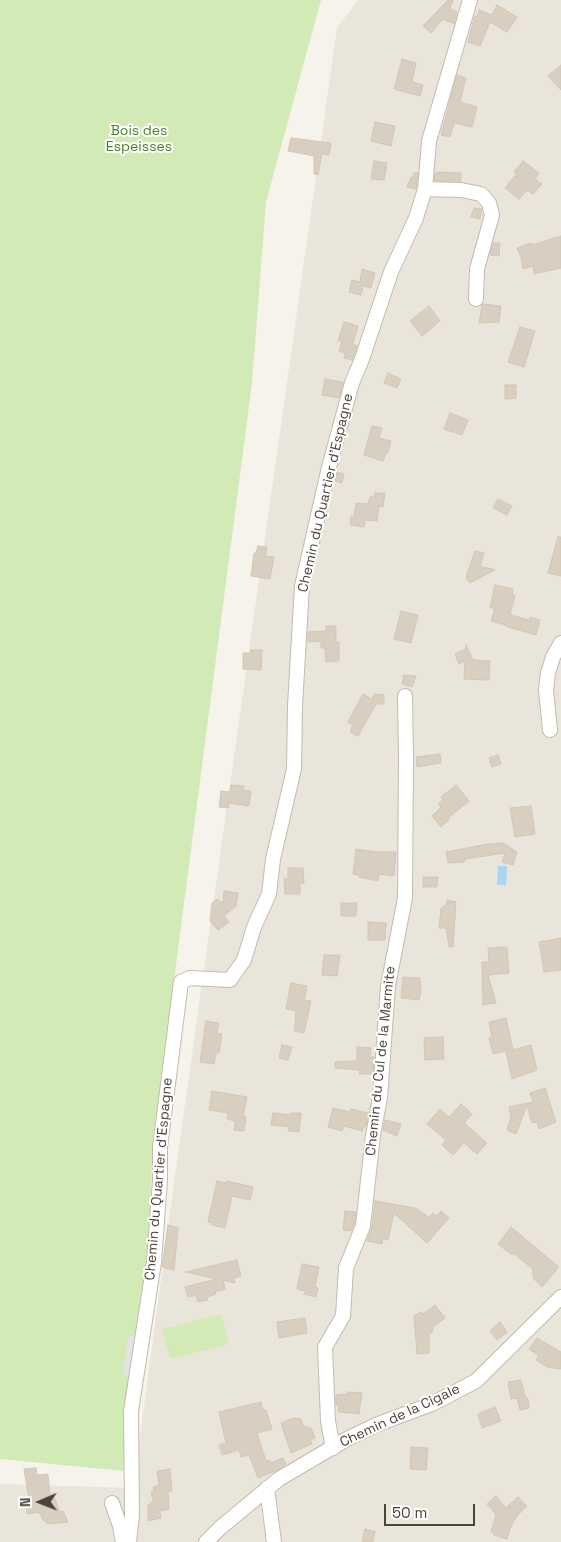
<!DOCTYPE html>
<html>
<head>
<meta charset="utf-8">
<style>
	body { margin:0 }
	#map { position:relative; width:561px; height:1542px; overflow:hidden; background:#f6f3ec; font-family:"Space Grotesk",sans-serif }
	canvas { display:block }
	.north { position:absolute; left:15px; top:1477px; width:50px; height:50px; -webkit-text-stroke:4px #fff; paint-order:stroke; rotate:269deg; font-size:14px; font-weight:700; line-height:20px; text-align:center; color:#4b4439 }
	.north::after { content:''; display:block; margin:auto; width:18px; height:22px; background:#4b4439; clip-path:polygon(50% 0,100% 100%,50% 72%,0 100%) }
	.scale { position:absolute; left:384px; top:1504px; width:91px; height:22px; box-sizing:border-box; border:2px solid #4b4439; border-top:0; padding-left:6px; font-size:15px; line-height:18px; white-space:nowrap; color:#4b4439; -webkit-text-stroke:4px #fff; paint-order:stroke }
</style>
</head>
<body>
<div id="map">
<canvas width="561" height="1542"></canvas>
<div class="north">N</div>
<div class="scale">50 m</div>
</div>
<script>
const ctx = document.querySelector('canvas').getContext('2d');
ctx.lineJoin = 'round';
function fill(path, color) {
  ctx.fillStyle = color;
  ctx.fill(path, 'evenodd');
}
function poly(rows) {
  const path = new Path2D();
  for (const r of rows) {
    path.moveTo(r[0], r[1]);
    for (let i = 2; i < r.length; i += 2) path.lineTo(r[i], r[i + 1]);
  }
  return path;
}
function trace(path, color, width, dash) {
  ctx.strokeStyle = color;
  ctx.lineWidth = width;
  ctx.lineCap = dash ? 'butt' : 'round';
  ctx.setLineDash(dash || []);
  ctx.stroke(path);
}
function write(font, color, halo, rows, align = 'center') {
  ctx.font = font + ' "Space Grotesk",sans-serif';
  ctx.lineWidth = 4;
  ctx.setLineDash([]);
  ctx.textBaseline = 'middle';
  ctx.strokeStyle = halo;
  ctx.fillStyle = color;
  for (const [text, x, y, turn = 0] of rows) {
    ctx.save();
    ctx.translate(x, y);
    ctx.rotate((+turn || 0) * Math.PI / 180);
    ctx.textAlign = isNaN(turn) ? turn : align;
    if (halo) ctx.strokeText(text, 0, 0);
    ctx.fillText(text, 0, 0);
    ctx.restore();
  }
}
const residential = poly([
	[358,0,561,0,561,1542,0,1542,0,1484,133,1488,179,1146,337,28]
]);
const green = poly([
	[0,0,321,0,266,202,252,383,153,1141,148,1256,125,1471,0,1459],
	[221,1314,229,1344,170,1359,162,1329]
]);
const parking = poly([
	[128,1336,135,1336,130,1376,123,1375]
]);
const water = poly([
	[498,866,507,866,506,885,497,885]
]);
const building = poly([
	[448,0,453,0,450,9,457,12,454,24,443,19,431,33,423,26,448,0],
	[497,5,517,17,507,32,490,22,480,46,468,42,474,19,475,16,477,17,479,10,492,15,497,5],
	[402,59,416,63,412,82,423,85,420,96,394,89,402,59],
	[561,65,561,90,548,76,561,65],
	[457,75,466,78,460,102,477,107,472,127,454,123,450,137,441,135,457,75],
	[375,122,395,126,391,146,371,141,375,122],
	[291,138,331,143,329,155,322,154,318,175,314,174,314,156,288,151,291,138],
	[374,161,387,163,384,180,371,179,374,161],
	[523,161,539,173,535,179,542,184,533,194,527,190,519,199,505,188,517,173,514,172,523,161],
	[439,172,461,173,461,181,434,181,435,174,439,172],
	[414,173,418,173,416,189,407,187,411,177,413,178,414,173],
	[474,208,482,209,480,219,471,217,474,208],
	[561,236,561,268,534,274,533,266,523,269,521,257,517,248,531,243,532,245,561,236],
	[493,243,500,243,499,256,490,255,493,243],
	[362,269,375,273,371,288,363,286,361,295,349,292,352,280,360,282,362,269],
	[483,304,501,306,499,322,479,323,482,305,483,304],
	[429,306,440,321,422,336,410,321,429,306],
	[344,322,358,326,353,344,357,346,352,360,344,358,345,353,339,351,342,341,338,341,344,322],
	[520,327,535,331,524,367,508,362,520,327],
	[388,373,401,379,397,388,384,383,388,373],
	[325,379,343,382,339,398,322,395,325,379],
	[505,385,516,385,516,398,505,399,505,385],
	[450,413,468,420,462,435,444,429,450,413],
	[372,426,382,428,379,438,391,441,388,453,386,453,383,461,364,455,372,426],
	[337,472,344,474,342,483,335,481,337,472],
	[375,493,385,493,383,507,379,506,377,521,365,520,364,527,350,525,351,516,354,517,356,503,368,504,370,497,374,497,375,493],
	[498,499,512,506,507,515,493,508,498,499],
	[558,537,561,537,561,576,548,573,558,537],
	[258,546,267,547,265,556,274,557,270,579,251,576,254,553,256,553,258,546],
	[475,551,484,553,480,566,495,570,470,583,466,577,475,551],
	[495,585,513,589,512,594,515,595,510,615,530,620,530,617,540,620,536,635,505,626,506,625,491,621,495,609,490,607,495,585],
	[401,611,418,615,411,643,394,639,401,611],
	[326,626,336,626,336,642,339,642,339,661,326,662,325,648,321,648,321,641,308,642,308,632,326,631,326,626],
	[466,645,473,660,490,661,489,680,464,679,465,661,459,664,455,654,466,649,466,645],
	[251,650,262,650,261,670,243,669,243,653,251,653,251,650],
	[404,675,416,676,412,687,402,684,404,675],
	[363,694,372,699,374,694,384,695,384,704,376,704,358,736,350,732,353,725,348,722,363,694],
	[440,754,441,763,417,767,416,757,440,754],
	[498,755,501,764,492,767,489,758,498,755],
	[231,785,244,786,243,790,251,791,249,806,229,803,228,808,219,807,221,791,230,792,231,785],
	[456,785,469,801,449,817,450,819,441,827,432,816,441,807,438,804,443,800,441,797,456,785],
	[531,806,535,834,515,837,510,808,531,806],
	[503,843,517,852,513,865,502,862,505,853,465,859,464,862,448,863,446,852,488,844,503,843],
	[356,849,376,852,396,852,394,876,379,874,378,881,359,877,359,875,353,874,356,849],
	[288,868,303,868,304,883,300,883,300,894,285,894,284,879,288,879,288,868],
	[423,877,438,877,437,887,423,887,423,877],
	[224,891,238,893,236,906,224,916,229,922,218,930,210,921,212,903,217,899,223,903,224,891],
	[447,900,456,902,453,947,449,947,446,928,439,928,441,908,443,908,443,906,446,906,447,900],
	[341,903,357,903,356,916,341,916,341,903],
	[368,922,386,923,385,940,368,940,368,922],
	[561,938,561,970,544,972,539,942,561,938],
	[507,947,509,973,488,975,496,1003,483,1005,482,962,489,962,488,948,507,947],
	[324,955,340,955,337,976,322,975,324,955],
	[403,977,420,978,421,990,419,1000,401,998,403,977],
	[291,983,307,986,304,1000,311,1001,304,1033,294,1031,296,1020,295,1020,296,1011,286,1009,291,983],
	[506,1018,513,1050,531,1045,537,1070,512,1079,506,1051,493,1054,489,1038,492,1037,489,1022,506,1018],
	[206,1021,219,1023,217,1034,222,1034,219,1053,216,1053,214,1064,200,1062,206,1021],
	[443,1037,444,1059,425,1060,424,1038,443,1037],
	[282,1045,292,1047,288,1060,279,1058,282,1045],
	[357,1047,371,1048,370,1057,374,1057,373,1074,359,1074,360,1070,335,1068,335,1062,357,1061,357,1047],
	[545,1088,556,1122,539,1129,537,1122,532,1123,527,1105,516,1134,507,1130,511,1118,509,1107,533,1102,530,1093,545,1088],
	[212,1091,247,1097,243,1117,246,1117,244,1131,234,1130,235,1121,227,1119,228,1113,209,1110,212,1091],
	[461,1104,472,1114,464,1123,487,1143,477,1154,464,1143,453,1155,442,1145,446,1140,427,1124,440,1109,449,1117,461,1104],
	[333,1108,350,1112,351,1109,355,1110,368,1113,366,1126,364,1126,362,1131,344,1126,342,1131,328,1127,333,1108],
	[273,1113,290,1115,291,1113,301,1113,299,1132,288,1131,289,1127,271,1125,273,1113],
	[385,1120,401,1124,397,1136,383,1130,385,1120],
	[217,1181,227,1183,227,1181,253,1187,250,1200,232,1196,225,1228,212,1225,212,1223,208,1222,217,1181],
	[375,1201,415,1208,429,1217,433,1213,436,1216,441,1211,449,1218,427,1243,394,1213,388,1240,383,1239,382,1244,367,1241,372,1227,375,1201],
	[345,1211,356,1212,354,1224,351,1231,343,1230,345,1211],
	[168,1225,178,1228,174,1270,162,1267,168,1225],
	[511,1227,559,1267,542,1287,533,1278,533,1269,513,1253,512,1255,498,1244,511,1227],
	[237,1260,241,1276,234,1278,235,1283,223,1280,225,1289,215,1292,216,1294,207,1297,208,1300,198,1302,196,1295,188,1297,185,1287,217,1279,185,1272,237,1260],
	[302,1264,319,1267,315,1287,318,1288,316,1297,304,1294,305,1291,297,1289,302,1264],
	[435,1305,445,1318,433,1327,433,1331,429,1335,429,1353,417,1354,414,1316,421,1312,423,1314,435,1305],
	[305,1318,307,1333,279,1338,277,1322,305,1318],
	[500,1322,507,1332,497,1340,490,1331,500,1322],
	[537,1338,561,1352,561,1369,547,1367,536,1360,539,1356,529,1349,537,1338],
	[521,1380,525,1396,528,1399,529,1408,520,1410,517,1398,511,1399,508,1382,521,1380],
	[348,1392,362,1393,359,1414,339,1412,338,1404,336,1405,336,1395,348,1394,348,1392],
	[261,1402,263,1411,266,1410,272,1429,257,1433,266,1461,269,1460,270,1463,283,1458,286,1464,277,1470,258,1478,249,1455,241,1457,239,1450,222,1455,219,1445,226,1443,219,1412,261,1402],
	[495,1407,501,1421,482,1428,478,1414,495,1407],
	[294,1418,301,1419,303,1426,311,1428,315,1438,310,1440,312,1444,291,1453,281,1423,294,1418],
	[411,1447,428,1448,426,1470,410,1469,411,1447],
	[36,1468,37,1475,48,1474,50,1497,54,1497,60,1512,63,1511,68,1522,47,1524,45,1520,43,1520,39,1512,27,1514,26,1500,29,1500,24,1469,36,1468],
	[170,1469,172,1491,168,1491,169,1509,160,1511,161,1518,148,1521,148,1505,153,1501,151,1492,154,1491,153,1487,159,1485,157,1471,170,1469],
	[496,1496,506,1508,518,1497,527,1506,517,1516,511,1526,507,1539,494,1535,494,1533,491,1532,496,1514,487,1504,496,1496],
	[365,1529,375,1532,373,1542,362,1542,365,1529]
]);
const minor = poly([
	[425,189,461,190,481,194,489,203,492,215,477,269,476,299],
	[550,730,546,690,548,673,553,657,561,643],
	[333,1448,328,1421,325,1347,343,1316,346,1268,363,1226,373,1135,380,1098,388,986,405,898,406,757,405,696],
	[267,1488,274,1542],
	[112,1503,120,1526,123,1542],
	[129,1542,132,1516,131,1411,154,1262,160,1180,160,1147,181,982,190,978,230,980,244,960,254,927,269,894,273,859,294,769,295,706,302,586,329,467,352,383,362,359,391,272,416,218,425,189,429,141,470,0],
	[206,1542,220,1528,279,1479,345,1440,378,1424,432,1404,476,1381,561,1297]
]);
const parkNames = [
	["Bois des",139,131],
	["Espeisses",139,147]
];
const streetNames = [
	["Chemin du Quartier d'Espagne",326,493,-77],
	["Chemin du Cul de la Marmite",381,1061,-84],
	["Chemin du Quartier d'Espagne",159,1179,-85],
	["Chemin de la Cigale",400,1416,-25]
];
fill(residential, '#eae5da');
fill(green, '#d2eab5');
fill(parking, '#e5e3e0');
fill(water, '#a9d4f2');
fill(building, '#d8cfc1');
trace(building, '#d3c7b4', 1);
trace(minor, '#c2bbae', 16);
trace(minor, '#fff', 14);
write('14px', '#4a7f2a', '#fff', parkNames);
write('14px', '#4b4439', '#fff', streetNames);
</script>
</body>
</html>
